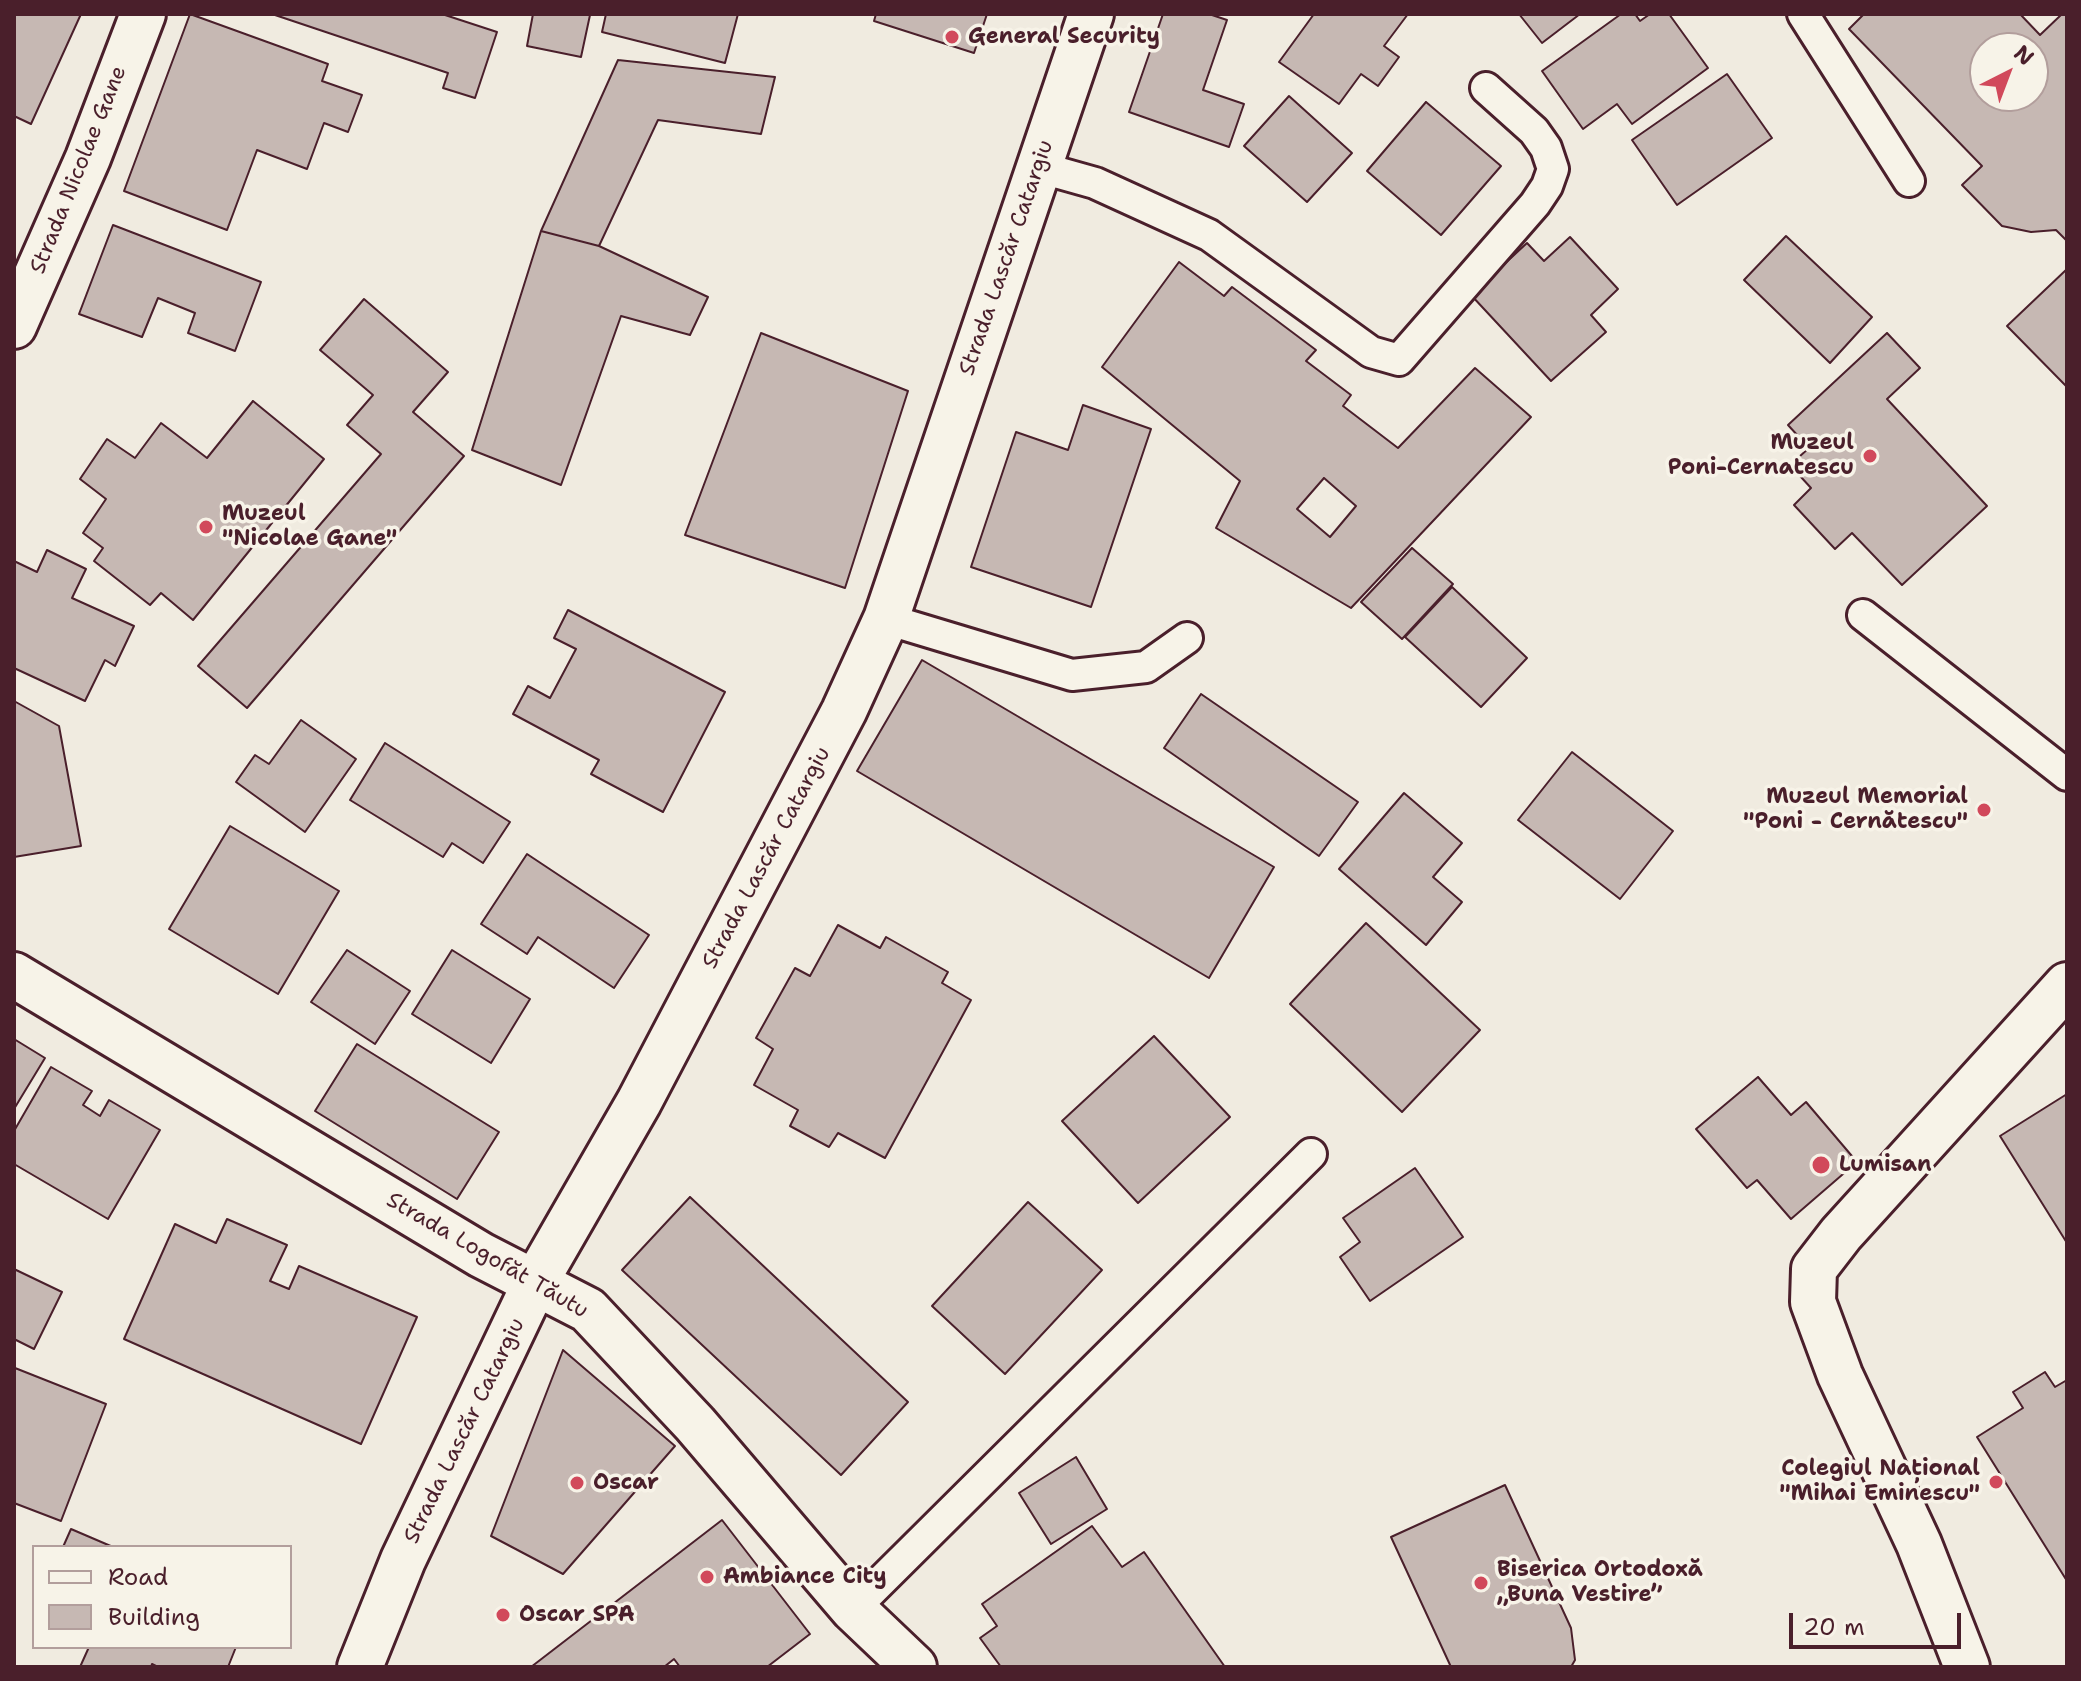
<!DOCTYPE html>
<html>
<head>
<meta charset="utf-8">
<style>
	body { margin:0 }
	#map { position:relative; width:2081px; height:1681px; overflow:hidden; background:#f0ebe0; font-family:"Shantell Sans",sans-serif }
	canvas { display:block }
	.frame { position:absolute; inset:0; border:16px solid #4a1f2b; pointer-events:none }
	.legend { position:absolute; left:32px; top:1545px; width:260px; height:104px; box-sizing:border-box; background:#f7f3e8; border:2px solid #b29e9c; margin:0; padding:10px 14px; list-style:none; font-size:24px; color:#4a1f2b }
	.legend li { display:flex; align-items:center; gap:16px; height:40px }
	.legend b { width:40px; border:2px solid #b29e9c }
	.north { position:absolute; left:1969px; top:32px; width:80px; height:80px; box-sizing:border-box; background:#f7f3e8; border:2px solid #b29e9c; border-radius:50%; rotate:42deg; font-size:22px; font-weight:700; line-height:32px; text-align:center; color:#4a1f2b }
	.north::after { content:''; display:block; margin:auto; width:28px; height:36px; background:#d1495b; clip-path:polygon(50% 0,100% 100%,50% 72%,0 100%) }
	.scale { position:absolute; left:1789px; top:1613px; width:172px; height:36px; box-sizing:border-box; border:4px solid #4a1f2b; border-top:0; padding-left:10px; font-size:24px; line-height:28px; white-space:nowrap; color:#4a1f2b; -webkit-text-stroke:6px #f7f3e8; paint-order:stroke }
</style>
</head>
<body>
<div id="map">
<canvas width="2081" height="1681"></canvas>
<div class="frame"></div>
<ul class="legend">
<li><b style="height:10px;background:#f7f3e8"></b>Road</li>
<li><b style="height:22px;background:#c6b8b3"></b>Building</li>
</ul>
<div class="north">N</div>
<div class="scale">20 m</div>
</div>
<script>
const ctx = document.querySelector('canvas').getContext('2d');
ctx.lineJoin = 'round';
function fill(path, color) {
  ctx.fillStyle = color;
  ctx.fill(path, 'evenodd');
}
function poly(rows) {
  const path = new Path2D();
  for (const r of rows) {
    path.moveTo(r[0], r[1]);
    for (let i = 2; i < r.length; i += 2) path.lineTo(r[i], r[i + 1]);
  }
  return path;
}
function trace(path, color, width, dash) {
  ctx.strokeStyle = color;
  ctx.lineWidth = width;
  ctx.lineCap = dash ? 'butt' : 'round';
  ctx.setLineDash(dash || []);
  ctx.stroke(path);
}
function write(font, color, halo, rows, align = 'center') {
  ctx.font = font + ' "Shantell Sans",sans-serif';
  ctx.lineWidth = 7;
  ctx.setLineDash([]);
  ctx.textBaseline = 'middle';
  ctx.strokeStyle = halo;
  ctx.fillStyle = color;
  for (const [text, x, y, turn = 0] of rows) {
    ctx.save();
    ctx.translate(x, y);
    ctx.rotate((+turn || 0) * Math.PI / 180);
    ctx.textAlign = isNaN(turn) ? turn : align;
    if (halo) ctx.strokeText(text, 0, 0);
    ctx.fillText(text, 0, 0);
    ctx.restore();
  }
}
const building = poly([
	[14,14,81,14,31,124,14,116,14,14],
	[190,14,328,64,322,81,362,95,348,132,324,123,307,169,257,150,227,230,124,191,190,14],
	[272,14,442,14,497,32,475,98,443,88,448,73,272,14],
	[533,14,590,15,581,57,527,46,533,14],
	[606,14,738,14,725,63,602,32,606,14],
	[876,14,987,14,974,53,874,21,876,14],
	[1163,14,1209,14,1227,20,1203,90,1244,104,1229,147,1129,112,1163,14],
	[1314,14,1408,14,1384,46,1399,57,1378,86,1361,74,1339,104,1279,62,1314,14],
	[1519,14,1580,14,1542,43,1519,14],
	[1621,14,1635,14,1640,21,1650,14,1669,14,1708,68,1632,124,1617,104,1583,129,1542,71,1621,14],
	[1864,14,2020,14,2040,35,2062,14,2067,14,2067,241,2056,230,2031,232,2002,226,1962,185,1982,166,1849,29,1864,14],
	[1985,48,2033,48,2033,96,1985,96,1985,48],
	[618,60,775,77,761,134,658,120,599,246,541,231,618,60],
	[1727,74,1772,138,1677,205,1632,140,1727,74],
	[1289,96,1352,153,1307,202,1244,146,1289,96],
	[1426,102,1501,166,1441,235,1367,171,1426,102],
	[113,225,261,282,235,351,188,333,195,313,158,298,142,337,79,314,113,225],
	[541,231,599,246,708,297,690,335,621,316,561,485,472,450,541,231],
	[1786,236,1872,317,1830,363,1744,280,1786,236],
	[1570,237,1618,289,1591,315,1606,332,1551,381,1471,295,1527,243,1544,261,1570,237],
	[1179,262,1224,296,1232,287,1316,350,1306,361,1351,395,1343,406,1398,448,1475,368,1531,417,1351,608,1216,528,1240,481,1102,367,1179,262],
	[1324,478,1356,506,1330,537,1297,509,1324,478],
	[2067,269,2067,387,2007,326,2067,269],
	[364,299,448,372,413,412,464,456,247,708,198,666,381,454,347,425,373,395,320,350,364,299],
	[761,333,908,391,845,588,685,535,761,333],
	[1887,333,1920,368,1887,399,1987,506,1902,585,1852,533,1835,549,1794,505,1811,488,1790,465,1809,448,1788,425,1887,333],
	[253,401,324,459,193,620,161,593,150,605,94,561,103,548,83,533,106,499,80,479,107,439,135,458,161,423,207,458,253,401],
	[1083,405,1151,429,1091,607,971,567,1016,432,1068,450,1083,405],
	[1412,548,1453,584,1402,639,1361,602,1412,548],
	[47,550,86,569,72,598,134,626,115,666,105,660,85,701,14,668,14,561,37,572,47,550],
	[1452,587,1527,658,1481,707,1405,637,1452,587],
	[568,610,725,692,663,812,591,774,599,760,513,714,528,686,550,698,576,649,554,638,568,610],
	[922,660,1274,867,1209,978,857,771,922,660],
	[1201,694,1358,802,1319,856,1164,748,1201,694],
	[14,701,59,726,81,846,14,857,14,701],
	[301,720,356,759,305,832,236,782,255,755,269,764,301,720],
	[385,743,510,822,483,863,452,843,443,857,350,800,385,743],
	[1572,752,1673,831,1620,899,1518,820,1572,752],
	[1404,793,1462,843,1433,877,1462,902,1426,945,1339,869,1404,793],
	[230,826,339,891,278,994,169,929,230,826],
	[527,854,649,935,614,988,538,937,527,954,481,924,527,854],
	[1366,923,1480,1030,1402,1112,1290,1004,1366,923],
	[838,925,880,948,886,937,948,972,942,983,971,1000,885,1158,838,1133,829,1147,790,1126,798,1110,754,1085,773,1049,756,1038,795,968,810,976,838,925],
	[347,950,410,991,375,1044,311,1002,347,950],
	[452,950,530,999,491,1063,412,1014,452,950],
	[1154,1036,1230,1117,1138,1203,1062,1121,1154,1036],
	[14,1039,45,1058,14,1109,14,1039],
	[357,1044,499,1132,457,1199,315,1111,357,1044],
	[51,1067,92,1091,83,1105,100,1116,109,1100,160,1130,108,1219,14,1164,14,1131,51,1067],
	[1758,1077,1791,1115,1806,1102,1857,1162,1791,1219,1757,1180,1747,1188,1696,1129,1758,1077],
	[2067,1094,2067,1243,2000,1136,2067,1094],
	[1415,1168,1463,1237,1370,1301,1340,1257,1360,1242,1343,1218,1415,1168],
	[690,1197,908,1402,841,1475,622,1270,690,1197],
	[1028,1202,1102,1270,1005,1374,932,1306,1028,1202],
	[227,1219,287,1245,270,1281,289,1289,299,1266,417,1317,361,1444,124,1339,175,1224,216,1243,227,1219],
	[14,1269,62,1292,34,1349,14,1339,14,1269],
	[563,1350,675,1446,563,1574,491,1536,563,1350],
	[15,1368,106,1404,61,1521,14,1503,15,1368],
	[2045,1372,2055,1387,2067,1380,2067,1581,1977,1437,2023,1408,2013,1392,2045,1372],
	[1076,1457,1107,1509,1051,1544,1019,1493,1076,1457],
	[1505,1485,1571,1628,1575,1660,1571,1667,1451,1667,1391,1537,1505,1485],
	[722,1520,810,1634,767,1667,680,1667,674,1659,664,1667,531,1667,722,1520],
	[1092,1526,1122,1567,1144,1552,1225,1667,1001,1667,980,1638,997,1626,982,1604,1092,1526],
	[71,1529,113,1547,63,1547,71,1529],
	[89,1647,236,1647,228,1667,158,1667,152,1664,151,1667,80,1667,89,1647]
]);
const lane = poly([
	[1803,14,1909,181],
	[1038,167,1095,183,1209,235,1371,352,1399,360,1535,204,1547,186,1553,169,1546,148,1534,131,1486,88],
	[1863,615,2067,775],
	[886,619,1072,675,1146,667,1187,638],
	[853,1609,1311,1154]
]);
const street = poly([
	[14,326,88,158,143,14],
	[14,975,481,1255,588,1310,695,1424,853,1609,914,1667],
	[1967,1667,1919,1544,1840,1375,1813,1302,1814,1269,1841,1234,2067,985]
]);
const secondary = poly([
	[360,1667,403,1560,536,1281,639,1102,844,711,886,619,1091,14]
]);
const markers = [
	[952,37,8,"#d1495b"],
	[1870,456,8,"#d1495b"],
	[206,527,8,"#d1495b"],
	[1984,810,8,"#d1495b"],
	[1821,1165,10,"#d1495b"],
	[1996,1482,8,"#d1495b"],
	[577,1483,8,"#d1495b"],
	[707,1577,8,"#d1495b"],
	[1481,1583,8,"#d1495b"],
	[503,1615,8,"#d1495b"]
];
const poiNames = [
	["General Security",968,37],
	["Muzeul",1854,443,"right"],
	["Poni-Cernatescu",1854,468,"right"],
	["Muzeul",222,514],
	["\"Nicolae Gane\"",222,539],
	["Muzeul Memorial",1968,797,"right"],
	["\"Poni - Cernătescu\"",1968,822,"right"],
	["Lumisan",1839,1165],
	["Colegiul Național",1980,1469,"right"],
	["\"Mihai Eminescu\"",1980,1494,"right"],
	["Oscar",593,1483],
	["Biserica Ortodoxă",1497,1570],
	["„Buna Vestire”",1497,1595],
	["Ambiance City",723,1577],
	["Oscar SPA",519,1615]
];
const streetNames = [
	["Strada Nicolae Gane",79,170,-68],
	["Strada Lascăr Catargiu",1007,258,-71],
	["Strada Lascăr Catargiu",767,858,-62],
	["Strada Logofăt Tăutu",487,1256,30],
	["Strada Lascăr Catargiu",465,1431,-64]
];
fill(building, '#c6b8b3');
trace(building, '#4a1f2b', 2);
trace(lane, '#4a1f2b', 36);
trace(street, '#4a1f2b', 50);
trace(secondary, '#4a1f2b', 50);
trace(lane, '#f7f3e8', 30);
trace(street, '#f7f3e8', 44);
trace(secondary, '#f7f3e8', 44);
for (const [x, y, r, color] of markers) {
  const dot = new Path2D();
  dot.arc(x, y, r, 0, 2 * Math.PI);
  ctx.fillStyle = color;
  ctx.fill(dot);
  trace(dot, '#f7f3e8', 3);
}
write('bold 22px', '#4a1f2b', '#f7f3e8', poiNames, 'left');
write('22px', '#4a1f2b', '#f7f3e8', streetNames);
</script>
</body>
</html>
